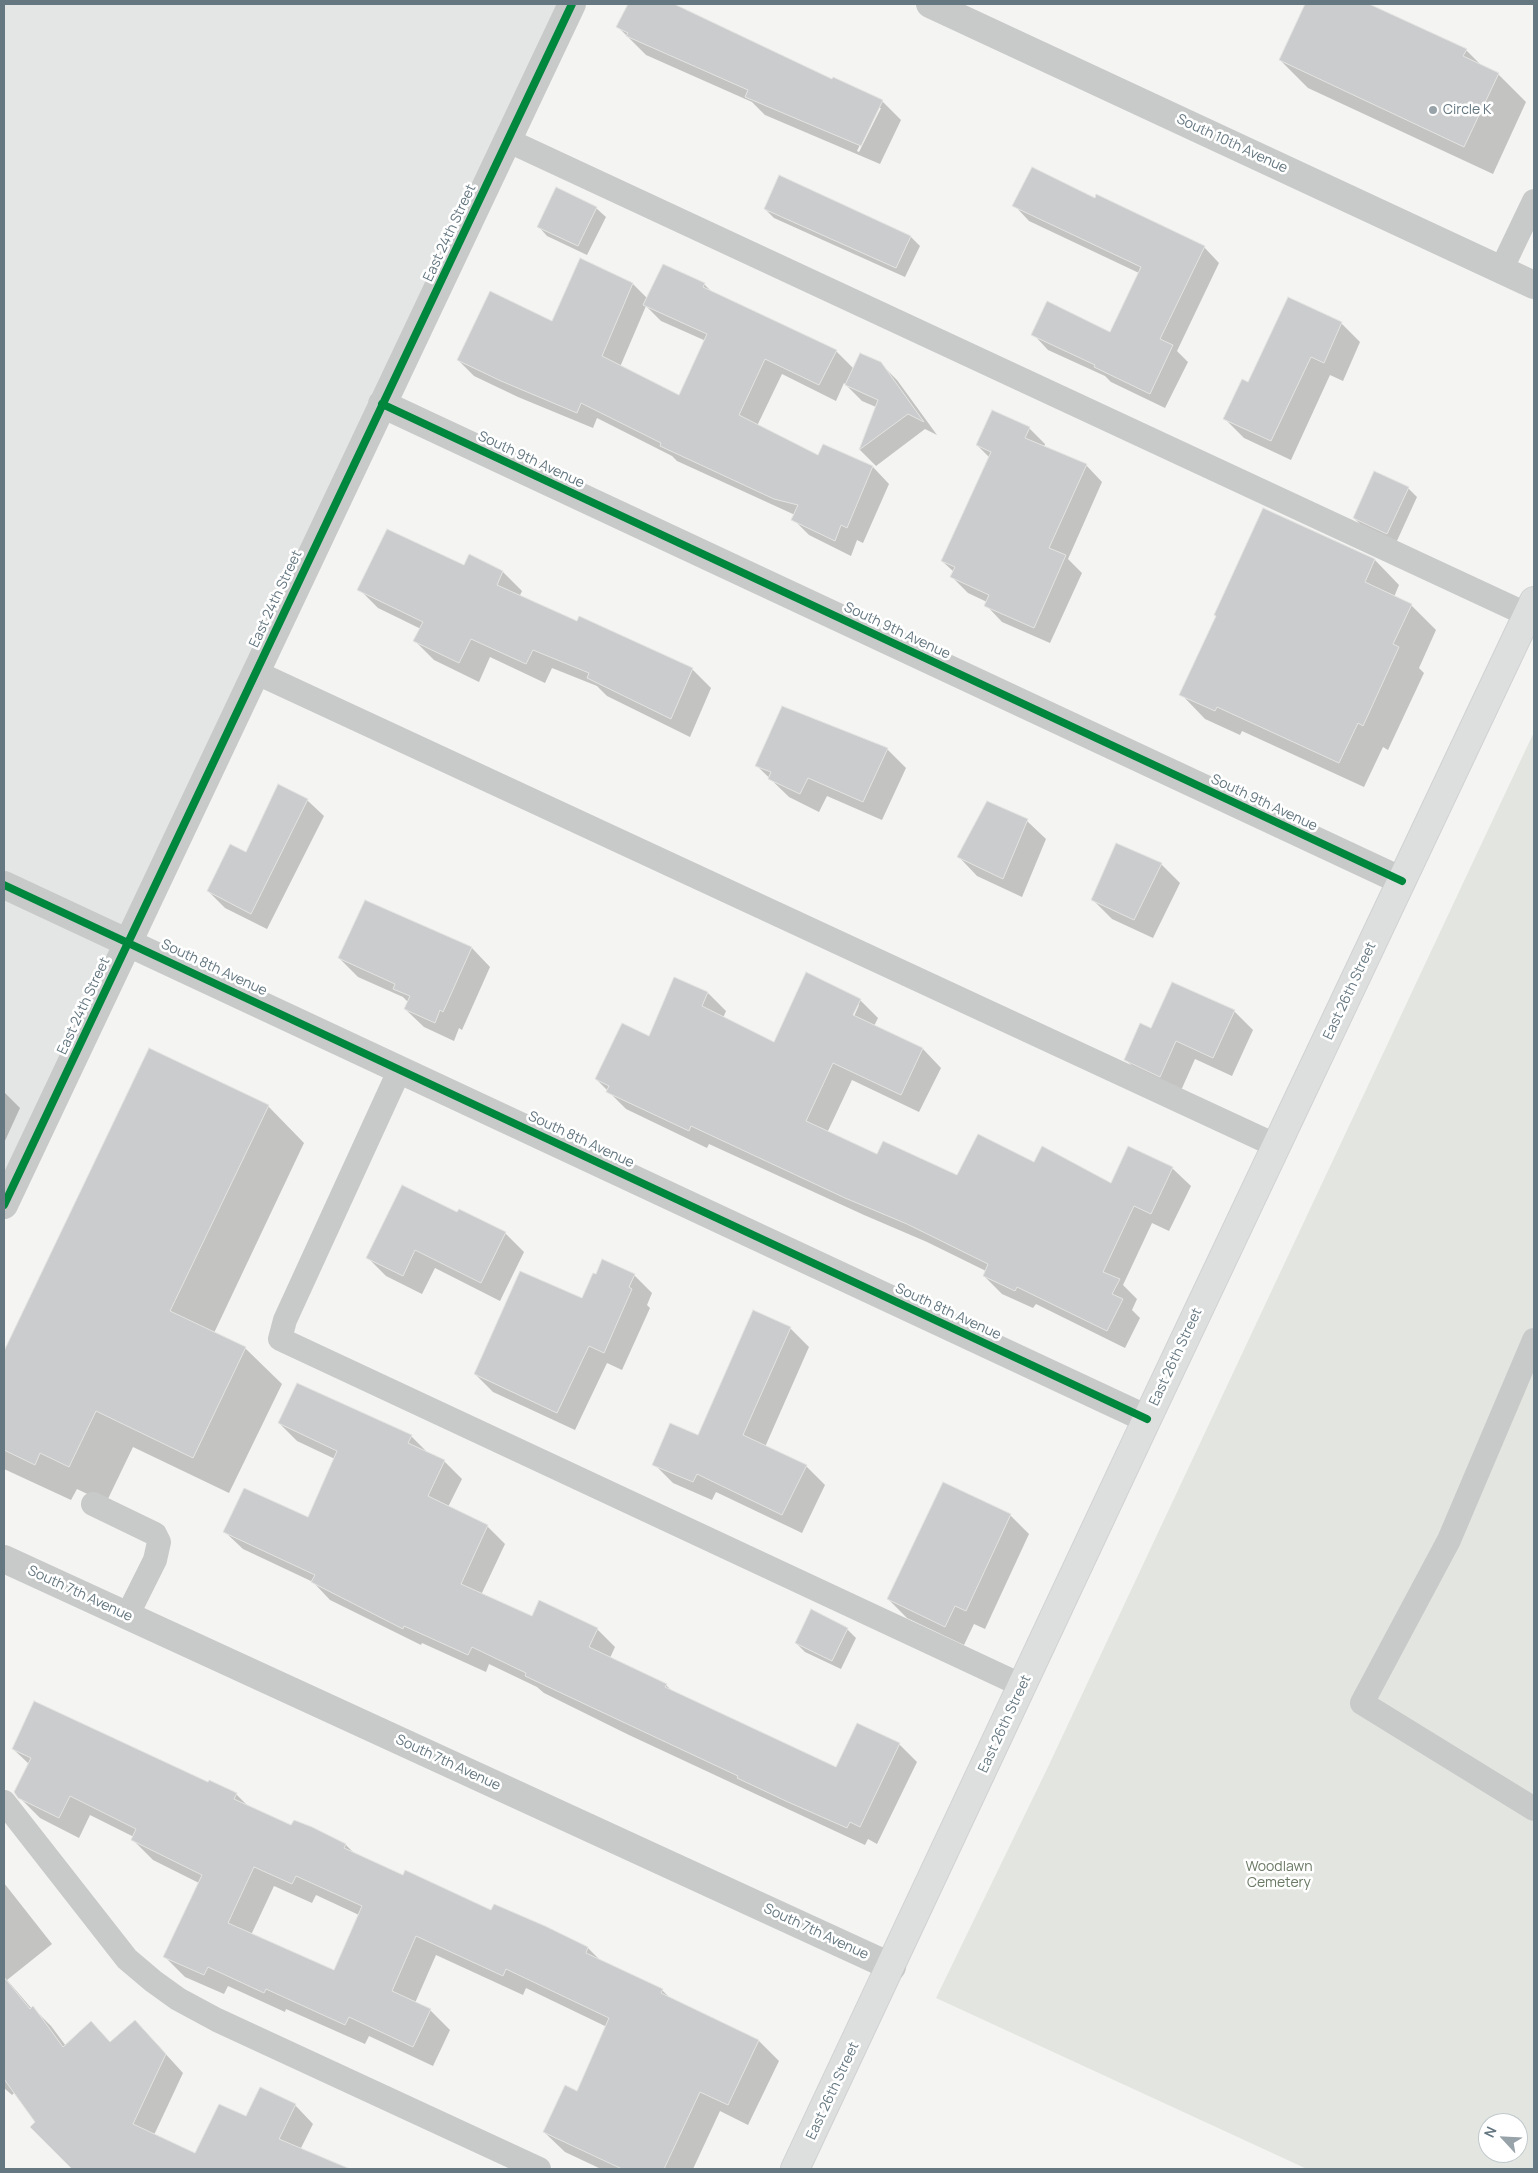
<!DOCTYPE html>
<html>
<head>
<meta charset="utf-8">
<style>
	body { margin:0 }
	#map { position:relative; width:1538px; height:2173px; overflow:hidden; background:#f4f4f2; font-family:Manrope,sans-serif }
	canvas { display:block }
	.frame { position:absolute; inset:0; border:5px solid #657781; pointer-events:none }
	.north { position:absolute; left:1478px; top:2113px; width:50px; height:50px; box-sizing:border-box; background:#fff; border:1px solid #c1c9cd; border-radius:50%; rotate:295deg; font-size:14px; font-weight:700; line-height:20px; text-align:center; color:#657781 }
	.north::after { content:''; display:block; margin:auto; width:18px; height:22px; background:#97a3a9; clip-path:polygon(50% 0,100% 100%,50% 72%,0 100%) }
</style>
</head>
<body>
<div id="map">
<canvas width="1538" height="2173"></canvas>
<div class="frame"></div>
<div class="north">N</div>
</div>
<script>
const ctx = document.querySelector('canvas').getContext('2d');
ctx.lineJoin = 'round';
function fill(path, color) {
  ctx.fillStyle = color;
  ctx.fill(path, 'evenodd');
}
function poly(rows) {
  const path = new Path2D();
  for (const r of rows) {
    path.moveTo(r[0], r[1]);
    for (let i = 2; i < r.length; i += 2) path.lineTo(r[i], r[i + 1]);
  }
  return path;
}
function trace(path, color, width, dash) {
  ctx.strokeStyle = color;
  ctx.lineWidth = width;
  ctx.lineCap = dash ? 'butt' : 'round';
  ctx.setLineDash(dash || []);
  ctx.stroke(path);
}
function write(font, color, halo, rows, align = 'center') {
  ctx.font = font + ' Manrope,sans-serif';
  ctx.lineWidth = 5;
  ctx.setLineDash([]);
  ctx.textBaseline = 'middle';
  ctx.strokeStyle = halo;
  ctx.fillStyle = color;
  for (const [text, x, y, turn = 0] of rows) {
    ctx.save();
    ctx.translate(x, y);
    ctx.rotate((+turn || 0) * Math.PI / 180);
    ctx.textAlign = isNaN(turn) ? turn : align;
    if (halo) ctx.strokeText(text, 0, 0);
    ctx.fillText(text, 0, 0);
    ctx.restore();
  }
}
const built = poly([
	[4,4,572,4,4,1205]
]);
const green = poly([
	[1534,732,1534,2169,1307,2169,936,1998,1047,1769],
	[1488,2123,1518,2123,1518,2153,1488,2153]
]);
const shadow = poly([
	[629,4,671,4,833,81,882,101,901,120,880,164,765,115,752,102,646,55,618,27],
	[878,108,881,108,859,152,857,151],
	[1307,4,1366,4,1466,50,1482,66,1498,74,1526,102,1493,174,1308,88,1280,60],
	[1095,200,1204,247,1219,263,1177,351,1188,362,1165,408,1111,382,1105,376,1048,350,1033,334,1111,334,1139,273,1029,221,1014,205],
	[596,208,606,217,587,255,547,236,538,226],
	[765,209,911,237,920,246,905,277,774,218],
	[633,284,648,299,704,284,714,294,836,351,854,369,880,363,897,380,937,435,925,429,876,466,860,450,876,407,862,401,844,383,836,401,782,374,757,426,818,457,823,446,873,467,889,484,863,543,857,540,851,556,809,535,793,519,795,515,677,461,672,456,597,418,593,428,518,397,474,376,458,360,552,322],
	[646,306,661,321,706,341,679,397,620,367],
	[1341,323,1360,342,1343,381,1330,375,1291,460,1244,438,1225,419,1249,384],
	[1029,428,1045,444,1044,447,1086,465,1102,482,1068,559,1082,573,1050,643,1002,622,986,605,987,602,968,593,952,577,954,572,942,561,990,458,977,445],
	[1408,488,1417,497,1396,543,1363,527,1354,518],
	[1263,509,1375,560,1399,585,1394,597,1411,605,1436,630,1419,668,1424,673,1388,750,1383,747,1364,787,1242,731,1240,735,1205,719,1181,694,1217,617],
	[470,556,503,572,522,591,519,597,692,669,711,688,690,737,607,696,597,686,552,668,545,683,490,657,479,682,434,660,415,641,421,629,378,608,359,589,465,567],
	[887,749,906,768,882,820,827,796,819,812,789,797,756,765],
	[307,800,324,816,267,929,225,908,208,891],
	[1027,821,1046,839,1022,897,977,876,959,857],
	[1161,864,1180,883,1153,938,1112,919,1093,900],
	[472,948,490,967,462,1030,459,1028,454,1041,424,1027,405,1009,408,1002,403,997,358,977,339,958],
	[674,978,708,993,726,1011,723,1018,774,1043,860,1000,878,1018,874,1026,923,1049,941,1068,919,1112,852,1080,827,1133,877,1156,958,1177,1035,1164,1112,1184,1172,1168,1191,1186,1169,1231,1152,1223,1123,1285,1137,1299,1132,1310,1140,1318,1125,1348,1036,1304,1033,1308,1002,1294,984,1276,986,1271,927,1242,864,1215,709,1144,707,1148,626,1109,596,1079,650,1037],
	[856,1005,859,1005,852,1021,850,1020],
	[1234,1011,1253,1030,1232,1076,1195,1059,1179,1095,1144,1078,1125,1059,1151,1030],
	[150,1050,268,1106,304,1143,214,1333,245,1348,282,1384,229,1493,133,1447,106,1503,77,1489,71,1500,4,1469,4,1354],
	[4,1092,20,1108,4,1143],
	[458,1214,505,1233,524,1252,500,1301,435,1268,422,1294,386,1276,367,1257],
	[634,1275,652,1293,647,1305,650,1308,622,1370,607,1363,575,1430,493,1392,475,1374],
	[790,1328,809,1347,765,1447,806,1466,825,1485,802,1533,716,1492,712,1500,673,1483,654,1464,699,1437],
	[279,1423,411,1436,429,1454,444,1461,462,1479,448,1507,487,1526,505,1544,481,1595,532,1617,540,1601,597,1629,615,1647,610,1658,666,1685,673,1692,837,1768,899,1744,917,1762,877,1844,868,1839,865,1845,629,1735,544,1693,537,1687,489,1664,486,1672,422,1643,421,1645,330,1600,313,1582,243,1549,225,1532,308,1519,335,1459,297,1441],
	[1010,1515,1029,1534,985,1629,974,1624,964,1645,907,1618,888,1599],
	[847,1629,856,1638,841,1669,805,1652,796,1643],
	[13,1749,209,1784,236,1794,249,1807,292,1827,346,1845,356,1855,404,1876,492,1912,544,1927,588,1948,601,1961,662,1990,671,1999,759,2041,779,2061,748,2125,720,2111,693,2169,601,2169,565,2152,544,2132,578,2093,607,2027,526,1988,523,1995,436,1955,415,2003,430,2010,450,2030,433,2066,369,2036,365,2044,286,2009,285,2012,228,1986,224,1994,185,1977,165,1957,199,1883,153,1860,133,1840,134,1837,90,1815,79,1838,40,1818,19,1797,29,1764],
	[274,1886,312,1903,316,1895,359,1915,334,1971,251,1935],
	[4,1883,52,1944,7,1980,32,2009,33,2008,51,2026,66,2046,153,2040,183,2073,154,2135,196,2155,247,2118,295,2105,313,2124,300,2150,316,2156,329,2169,74,2169,32,2127,37,2122,15,2092,12,2095,4,2088]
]);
const building = poly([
	[628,4,674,4,832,79,833,77,883,100,861,146,745,97,748,90,626,36,628,33,616,27,628,4],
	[1305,4,1369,4,1467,49,1463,56,1499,73,1464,147,1279,60,1305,4],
	[1032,167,1095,198,1096,194,1205,246,1160,339,1173,345,1150,394,1094,367,1095,365,1031,335,1047,301,1110,332,1141,267,1012,206,1032,167],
	[779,175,911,236,896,268,764,209,779,175],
	[556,187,597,207,578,246,537,227,556,187],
	[580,258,633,283,602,356,679,395,707,334,643,305,663,264,705,283,703,287,837,350,819,385,765,359,739,415,818,455,823,444,873,466,847,528,841,525,835,541,791,520,798,505,774,499,660,446,661,443,581,403,577,413,501,381,457,360,490,291,552,321,580,258],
	[1288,297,1342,322,1324,363,1311,357,1271,441,1223,419,1242,379,1248,382,1288,297],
	[860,353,881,362,924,422,908,414,859,450,878,400,845,385,860,353],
	[992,410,1030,427,1025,438,1087,464,1049,548,1066,555,1034,628,984,606,989,595,950,577,955,567,941,561,991,452,976,445,992,410],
	[1374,471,1409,487,1387,534,1353,518,1374,471],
	[1263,508,1375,559,1365,582,1412,604,1393,644,1399,647,1363,726,1358,723,1339,763,1217,707,1215,711,1179,695,1216,616,1214,615,1263,508],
	[387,529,464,565,469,554,503,571,497,585,577,621,579,616,693,668,671,719,587,678,589,673,533,650,526,664,471,639,459,663,413,641,423,622,357,590,387,529],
	[782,706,888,748,863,802,808,778,800,794,768,779,771,772,755,766,782,706],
	[278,784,308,799,251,914,207,891,230,844,246,852,278,784],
	[987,801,1028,819,1003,879,957,857,987,801],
	[1116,843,1162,863,1134,920,1091,900,1116,843],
	[365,900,472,947,443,1012,440,1010,435,1023,404,1009,410,996,393,989,395,984,338,958,365,900],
	[806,972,861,999,853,1015,923,1048,901,1095,833,1063,806,1121,877,1154,883,1141,957,1175,978,1134,1034,1162,1042,1146,1111,1183,1128,1146,1173,1167,1151,1214,1134,1206,1103,1272,1120,1279,1112,1294,1123,1299,1107,1331,1017,1287,1015,1291,983,1276,988,1264,907,1224,845,1198,691,1126,689,1131,606,1092,609,1086,595,1079,622,1023,649,1036,674,977,708,992,702,1006,774,1042,806,972],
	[1172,982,1235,1010,1213,1058,1176,1041,1160,1077,1124,1060,1140,1023,1151,1028,1172,982],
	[149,1048,269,1105,170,1311,246,1347,193,1458,96,1411,69,1467,40,1453,35,1465,4,1450,4,1351,149,1048],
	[402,1185,457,1212,459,1209,506,1232,481,1283,415,1250,403,1276,366,1258,402,1185],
	[602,1259,635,1274,629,1287,632,1289,604,1353,589,1346,557,1413,474,1374,520,1271,582,1298,593,1273,596,1274,602,1259],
	[753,1310,791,1327,743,1435,807,1465,782,1515,697,1474,693,1482,652,1465,670,1423,698,1435,753,1310],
	[297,1383,412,1435,408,1443,445,1460,428,1496,488,1525,461,1584,532,1616,539,1600,598,1628,589,1647,667,1684,665,1687,836,1767,857,1723,900,1743,860,1827,850,1822,847,1828,788,1802,737,1778,738,1776,525,1676,526,1673,472,1647,468,1655,404,1626,403,1629,311,1582,315,1575,223,1532,244,1488,308,1517,337,1451,278,1423,297,1383],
	[943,1482,1011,1514,966,1611,955,1606,945,1627,887,1599,943,1482],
	[811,1609,848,1628,832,1661,795,1643,811,1609],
	[34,1701,208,1782,209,1780,237,1793,234,1799,291,1825,294,1820,312,1827,346,1844,344,1848,403,1875,405,1870,491,1910,494,1904,545,1926,588,1947,586,1953,663,1989,661,1993,759,2040,728,2105,700,2092,664,2169,622,2169,543,2132,565,2085,577,2091,609,2018,506,1969,503,1976,416,1936,392,1991,431,2009,413,2047,349,2017,345,2025,266,1989,264,1993,208,1967,204,1975,163,1957,202,1875,131,1840,136,1829,70,1796,59,1818,18,1798,14,1792,31,1758,12,1749,34,1701],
	[254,1867,292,1884,296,1876,362,1906,334,1970,228,1923,254,1867],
	[4,1977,30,2009,33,2006,63,2047,91,2021,110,2042,135,2020,166,2054,133,2124,195,2153,219,2104,246,2116,260,2087,296,2104,279,2139,350,2169,72,2169,30,2127,35,2122,4,2079,4,1977]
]);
const service = poly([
	[507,140,1528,615],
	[1501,270,1534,201],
	[255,672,1277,1146],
	[400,1069,285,1320,280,1339,1023,1686],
	[1534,1340,1449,1540,1362,1703,1534,1809],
	[93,1504,155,1534,159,1542,155,1560,127,1616],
	[4,1802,127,1959,153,1981,178,1999,217,2020,539,2169]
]);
const minor = poly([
	[930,4,1534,285],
	[382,404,1402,881],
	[4,885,1147,1419],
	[4,1205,572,4]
]);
const tertiary = poly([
	[4,1559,892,1967]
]);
const secondary = poly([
	[795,2169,1147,1419,1534,601]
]);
const cycleway = poly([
	[382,404,1402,881],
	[4,885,1147,1419],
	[4,1205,572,4]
]);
const markers = [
	[1433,110,5,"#97a3a9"]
];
const poiNames = [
	["Circle K",1443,110]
];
const streetNames = [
	["South 10th Avenue",1232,144,25],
	["East 24th Street",450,233,-65],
	["South 9th Avenue",531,460,25],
	["East 24th Street",276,599,-65],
	["South 9th Avenue",897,631,25],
	["South 9th Avenue",1264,803,25],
	["South 8th Avenue",214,968,25],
	["East 26th Street",1350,991,-65],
	["East 24th Street",84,1006,-65],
	["South 8th Avenue",581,1140,25],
	["South 8th Avenue",948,1312,25],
	["East 26th Street",1176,1357,-65],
	["South 7th Avenue",80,1594,25],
	["East 26th Street",1005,1724,-65],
	["South 7th Avenue",448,1763,25],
	["South 7th Avenue",816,1932,25],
	["East 26th Street",833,2091,-65]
];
const parkNames = [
	["Woodlawn",1279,1867],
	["Cemetery",1279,1883]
];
fill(built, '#e4e5e5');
fill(green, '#e3e6e0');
fill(shadow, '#0003');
fill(building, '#cbcccd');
trace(building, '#e3e3e2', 1);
trace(secondary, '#d0d1d2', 30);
trace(service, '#c8caca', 24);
trace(minor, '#c8caca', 28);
trace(tertiary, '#c8caca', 28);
trace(secondary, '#dddede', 28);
trace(cycleway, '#00873e', 8);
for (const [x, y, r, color] of markers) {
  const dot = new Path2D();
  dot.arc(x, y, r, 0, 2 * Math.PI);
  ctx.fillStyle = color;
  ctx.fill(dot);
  trace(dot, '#fff', 2);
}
write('14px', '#657781', '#fff', poiNames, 'left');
write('14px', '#657781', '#fff', streetNames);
write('14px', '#6a7964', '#fff', parkNames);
</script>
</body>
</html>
